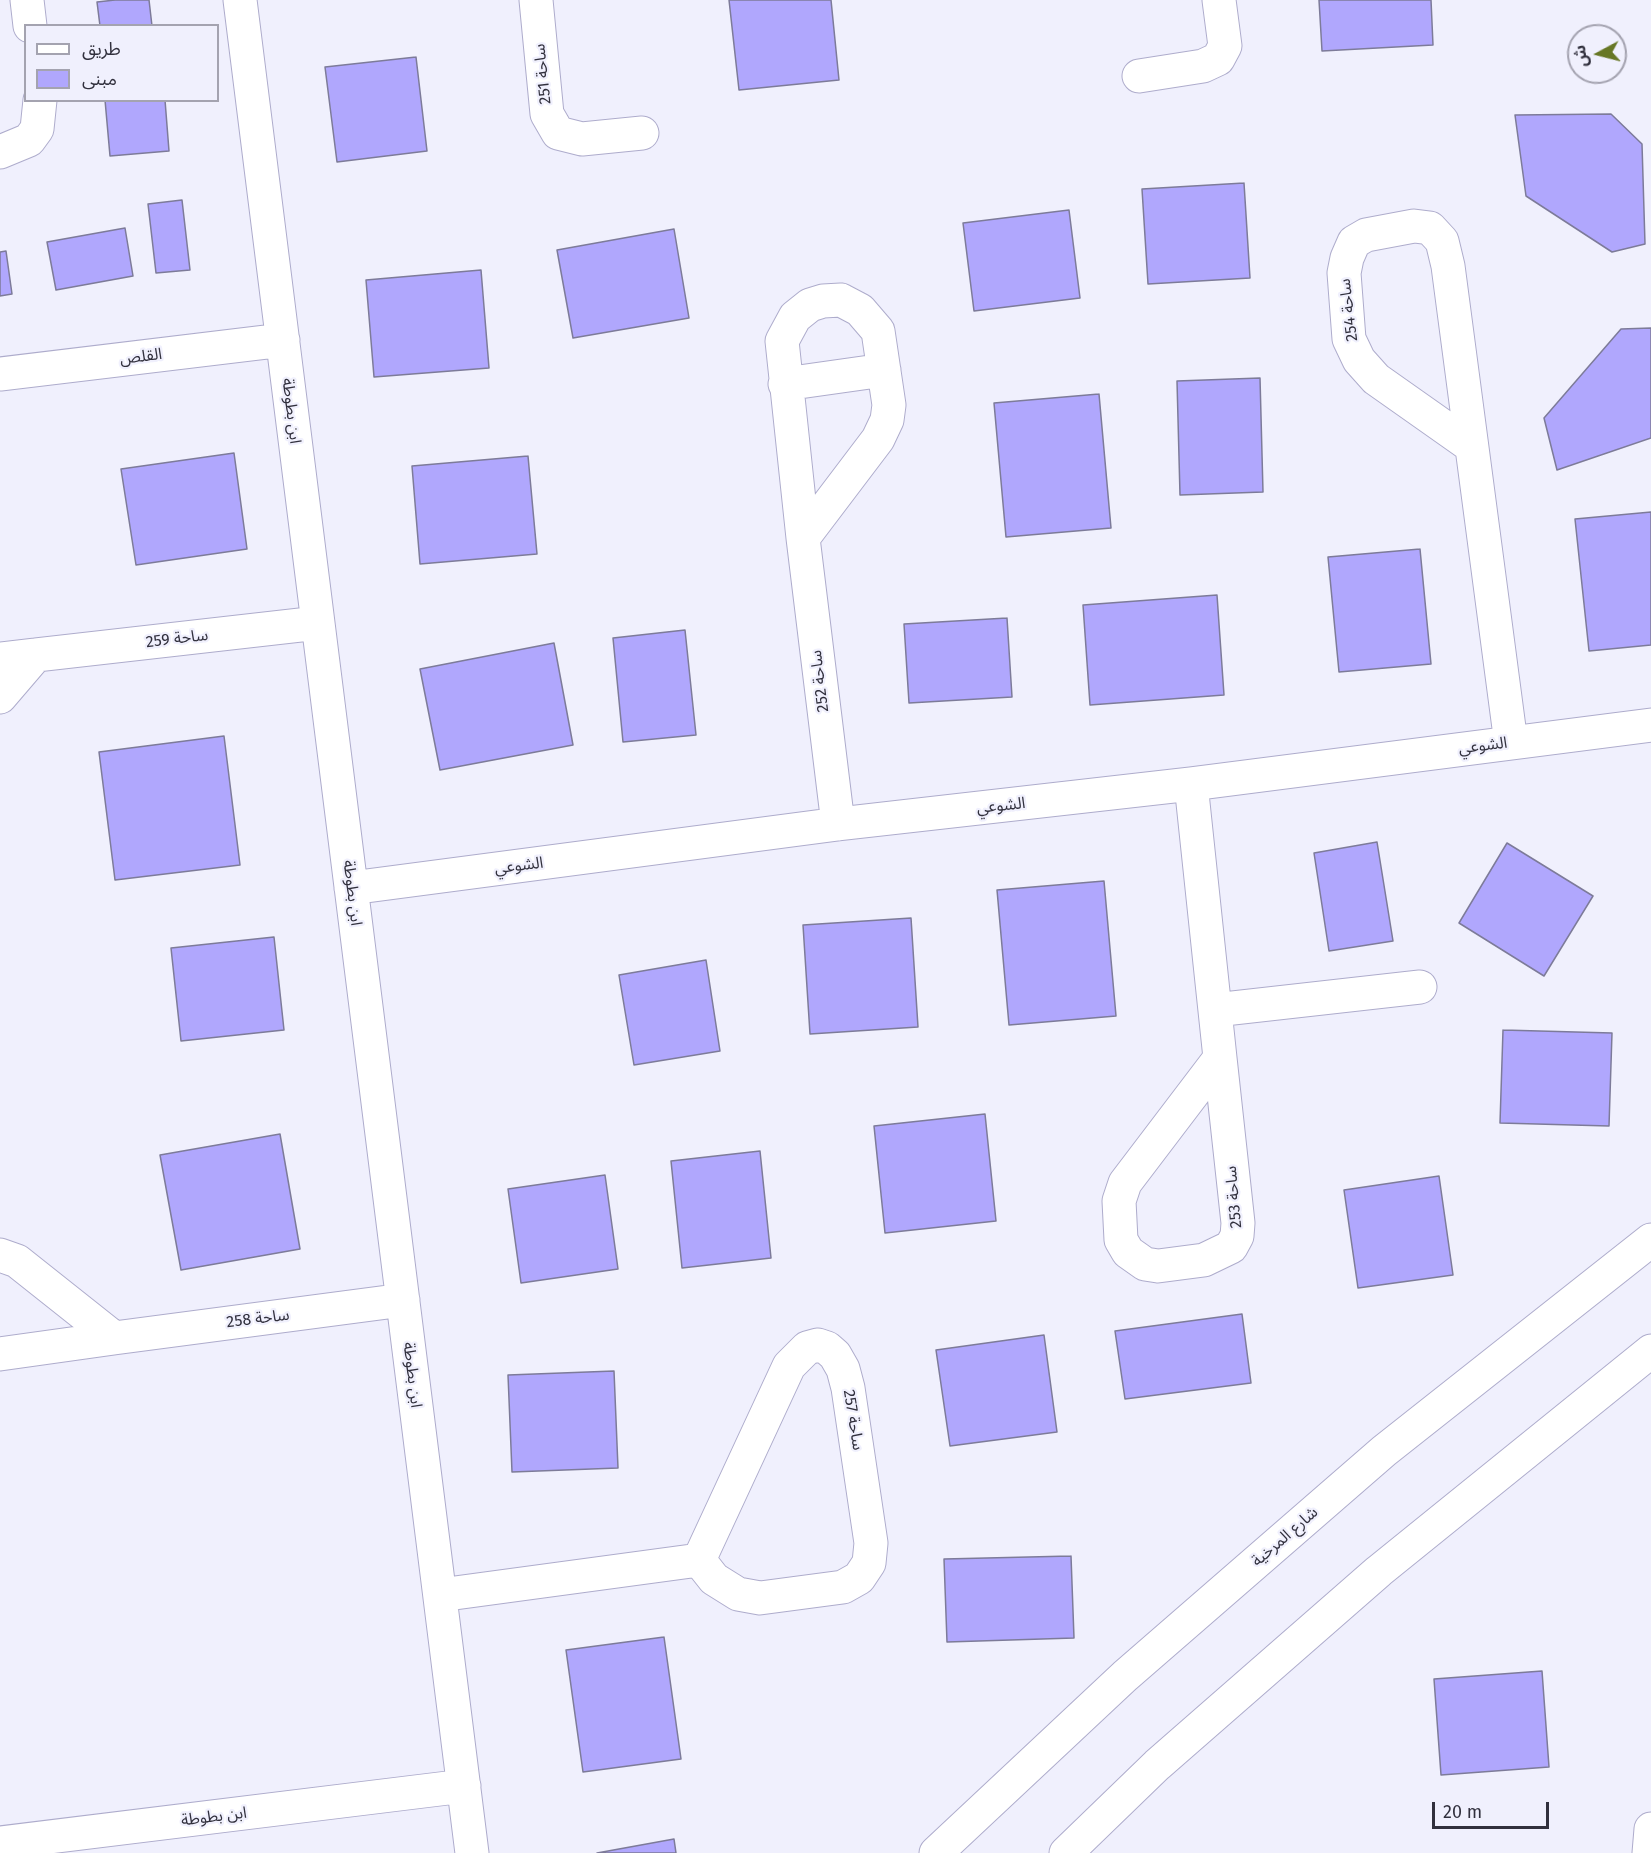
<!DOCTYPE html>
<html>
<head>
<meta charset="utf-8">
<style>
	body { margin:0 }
	#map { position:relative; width:1651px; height:1853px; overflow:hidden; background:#f0f0fd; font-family:"Fira Sans","Noto Sans Arabic",sans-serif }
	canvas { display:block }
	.legend { position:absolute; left:24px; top:24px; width:195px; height:78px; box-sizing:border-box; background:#f0f0fd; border:2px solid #a4a3b0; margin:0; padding:8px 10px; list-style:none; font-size:18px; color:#31303d }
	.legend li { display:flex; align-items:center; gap:12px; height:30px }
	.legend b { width:30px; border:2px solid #a4a3b0 }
	.north { position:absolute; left:1567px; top:24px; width:60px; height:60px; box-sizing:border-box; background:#f0f0fd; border:2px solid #a4a3b0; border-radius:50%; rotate:263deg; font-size:16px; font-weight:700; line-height:24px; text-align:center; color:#31303d }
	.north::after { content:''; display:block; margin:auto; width:21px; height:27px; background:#677725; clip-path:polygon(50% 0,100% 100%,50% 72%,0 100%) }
	.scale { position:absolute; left:1432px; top:1802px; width:117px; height:27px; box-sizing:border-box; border:3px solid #31303d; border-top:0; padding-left:8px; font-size:18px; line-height:21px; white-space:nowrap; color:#31303d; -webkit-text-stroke:4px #f0f0fd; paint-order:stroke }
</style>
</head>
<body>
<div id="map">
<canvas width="1651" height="1853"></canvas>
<ul class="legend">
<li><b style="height:8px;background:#fff"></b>طريق</li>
<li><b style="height:16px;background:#b0a7fd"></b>مبنى</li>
</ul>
<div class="north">ش</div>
<div class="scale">20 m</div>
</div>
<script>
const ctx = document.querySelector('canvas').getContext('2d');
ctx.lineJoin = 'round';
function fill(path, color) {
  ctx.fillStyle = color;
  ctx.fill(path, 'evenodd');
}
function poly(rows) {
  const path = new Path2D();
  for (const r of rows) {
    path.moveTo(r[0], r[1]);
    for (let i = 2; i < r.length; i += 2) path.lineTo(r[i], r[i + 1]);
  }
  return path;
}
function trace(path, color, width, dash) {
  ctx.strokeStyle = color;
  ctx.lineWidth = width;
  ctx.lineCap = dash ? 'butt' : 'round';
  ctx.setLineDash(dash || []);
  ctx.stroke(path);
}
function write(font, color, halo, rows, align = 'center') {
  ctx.font = font + ' "Fira Sans","Noto Sans Arabic",sans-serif';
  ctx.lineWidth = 4.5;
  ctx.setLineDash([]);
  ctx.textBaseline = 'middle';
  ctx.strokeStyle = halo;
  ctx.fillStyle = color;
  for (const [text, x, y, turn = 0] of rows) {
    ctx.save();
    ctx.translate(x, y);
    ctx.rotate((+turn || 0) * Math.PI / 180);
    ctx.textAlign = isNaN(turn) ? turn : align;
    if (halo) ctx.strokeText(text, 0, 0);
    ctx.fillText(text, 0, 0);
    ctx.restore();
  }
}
const building = poly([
	[115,0,149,0,152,26,100,26,97,2,115,0],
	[729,0,831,0,839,80,739,90,729,0],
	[1319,0,1431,0,1433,45,1322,51,1319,0],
	[416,57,427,151,337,162,325,67,416,57],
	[105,100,165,100,169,151,110,156,105,100],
	[1611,114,1642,144,1645,244,1612,252,1526,196,1515,115,1611,114],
	[1244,183,1250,278,1148,284,1142,189,1244,183],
	[182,200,190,270,156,273,148,204,182,200],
	[1069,210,1080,298,974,311,963,223,1069,210],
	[125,228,133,276,56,290,47,242,125,228],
	[674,229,689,318,573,338,557,250,674,229],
	[6,251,12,294,0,296,0,252,6,251],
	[481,270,489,368,374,377,366,280,481,270],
	[1651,328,1651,438,1557,470,1544,418,1621,329,1651,328],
	[1260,378,1263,492,1180,495,1177,381,1260,378],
	[1099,394,1111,528,1006,537,994,403,1099,394],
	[234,453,247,549,136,565,121,469,234,453],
	[528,456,537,554,420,564,412,466,528,456],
	[1651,512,1651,645,1589,651,1575,519,1651,512],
	[1420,549,1431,664,1339,672,1328,557,1420,549],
	[1217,595,1224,695,1090,705,1083,605,1217,595],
	[1007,618,1012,697,909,703,904,624,1007,618],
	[685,630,696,735,623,742,613,638,685,630],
	[554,643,573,745,440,770,420,669,554,643],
	[224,736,240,865,115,880,99,752,224,736],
	[1377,842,1393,941,1329,951,1314,853,1377,842],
	[1507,843,1593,896,1544,976,1459,923,1507,843],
	[1104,881,1116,1016,1009,1025,997,890,1104,881],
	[911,918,918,1027,810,1034,803,925,911,918],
	[274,937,284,1030,181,1041,171,948,274,937],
	[706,960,720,1051,634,1065,619,975,706,960],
	[1503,1030,1612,1033,1609,1126,1500,1123,1503,1030],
	[985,1114,996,1221,885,1233,874,1126,985,1114],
	[280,1134,300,1249,181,1270,160,1155,280,1134],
	[760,1151,771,1258,682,1268,671,1161,760,1151],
	[605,1175,618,1269,521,1283,508,1189,605,1175],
	[1439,1176,1453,1275,1358,1288,1344,1190,1439,1176],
	[1242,1314,1251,1383,1125,1399,1115,1331,1242,1314],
	[1044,1335,1057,1432,950,1446,936,1350,1044,1335],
	[614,1371,618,1468,512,1472,508,1375,614,1371],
	[1071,1556,1074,1638,947,1642,944,1559,1071,1556],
	[664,1637,681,1759,583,1772,566,1650,664,1637],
	[1542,1671,1549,1767,1441,1775,1434,1679,1542,1671],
	[674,1839,676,1853,597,1853,674,1839]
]);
const minor = poly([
	[27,0,30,26],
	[240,0,472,1853],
	[536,0,547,114,558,133,582,139,642,133],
	[1139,76,1203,66,1218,59,1225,46,1219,0],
	[0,152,29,140,37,129,40,100],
	[841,300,860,310,878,331,889,405,887,420,878,439,803,538,782,341,795,317,810,305,823,301,841,300],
	[0,374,283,340],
	[785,384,884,370],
	[1471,446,1376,379,1359,360,1349,339,1344,273,1347,258,1354,242,1366,235,1414,226,1430,228,1442,241,1448,266,1511,743],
	[803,538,838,824],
	[36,655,318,623],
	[0,659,36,655,0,697],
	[1191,784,1220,1058],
	[351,888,838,824,1191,784,1651,725],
	[1215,1010,1420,987],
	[1220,1058,1238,1223,1237,1236,1231,1247,1204,1260,1158,1266,1145,1264,1128,1252,1121,1240,1119,1201,1125,1183,1220,1058],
	[0,1255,17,1261,114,1338,0,1354],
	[114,1338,403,1300],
	[818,1345,827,1348,835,1355,843,1369,848,1388,871,1543,869,1563,859,1578,843,1587,760,1598,738,1594,714,1579,699,1560,789,1366,807,1348,818,1345],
	[440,1595,699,1560],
	[0,1843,464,1786],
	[1649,1853,1651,1829]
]);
const trunk = poly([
	[936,1853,1125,1676,1384,1451,1651,1240],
	[1066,1853,1157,1765,1379,1571,1651,1351]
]);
const streetNames = [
	["ساحة 251",543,74,-96],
	["ساحة 254",1349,310,-97],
	["القلص",141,357,-7],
	["ابن بطوطة",291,411,83],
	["ساحة 259",177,639,-7],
	["ساحة 252",820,681,-97],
	["الشوعي",1483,746,-7],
	["الشوعي",1001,806,-6],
	["الشوعي",519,866,-7],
	["ابن بطوطة",352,893,83],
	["ساحة 253",1234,1197,-95],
	["ساحة 258",258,1319,-7],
	["ابن بطوطة",412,1375,83],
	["ساحة 257",853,1420,81],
	["شارع المرخية",1285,1537,-41],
	["ابن بطوطة",214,1817,-7]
];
fill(building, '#b0a7fd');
trace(building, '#7d7b99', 1.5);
trace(minor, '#aeaccc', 35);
trace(trunk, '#aeaccc', 35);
trace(minor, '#fff', 33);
trace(trunk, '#fff', 33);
write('16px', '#31303d', '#f0f0fd', streetNames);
</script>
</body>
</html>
